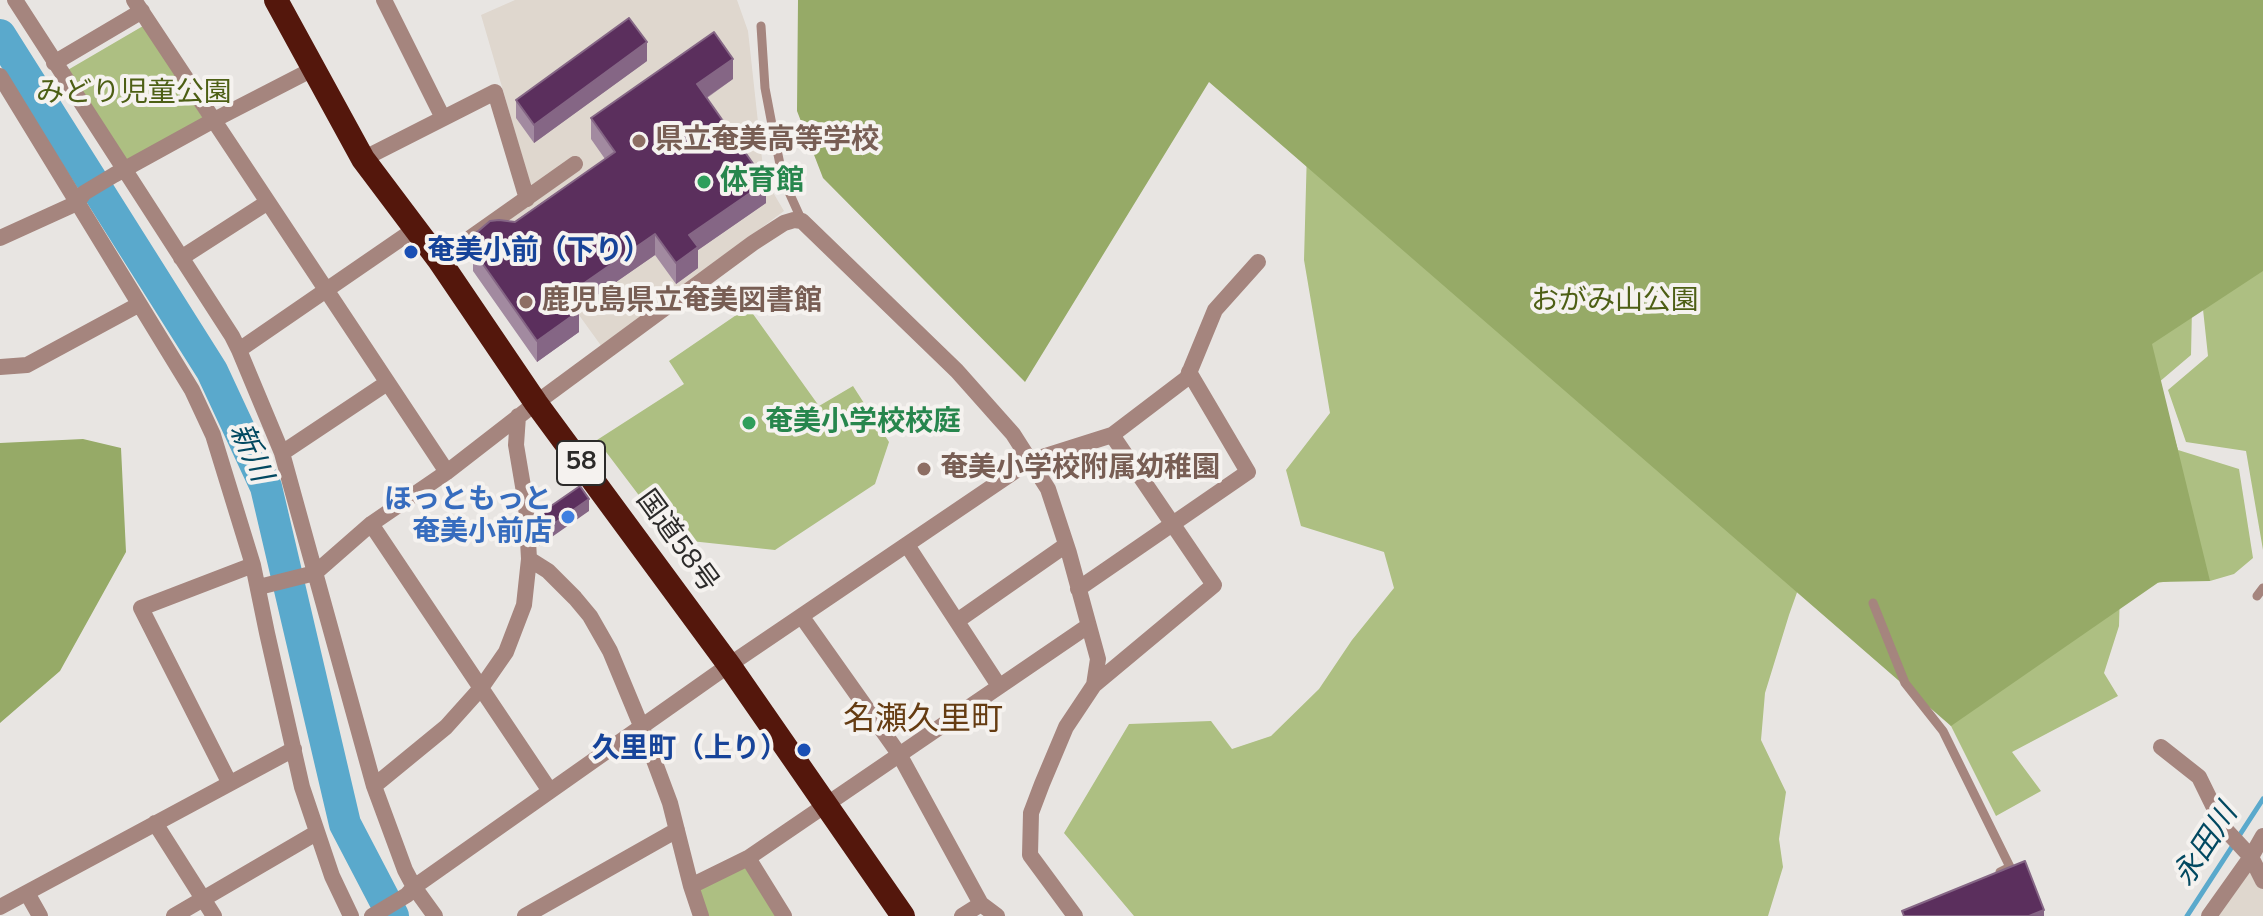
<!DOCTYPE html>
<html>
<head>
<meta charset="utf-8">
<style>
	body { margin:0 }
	canvas { display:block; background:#e8e5e2 }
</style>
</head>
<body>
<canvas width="2263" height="916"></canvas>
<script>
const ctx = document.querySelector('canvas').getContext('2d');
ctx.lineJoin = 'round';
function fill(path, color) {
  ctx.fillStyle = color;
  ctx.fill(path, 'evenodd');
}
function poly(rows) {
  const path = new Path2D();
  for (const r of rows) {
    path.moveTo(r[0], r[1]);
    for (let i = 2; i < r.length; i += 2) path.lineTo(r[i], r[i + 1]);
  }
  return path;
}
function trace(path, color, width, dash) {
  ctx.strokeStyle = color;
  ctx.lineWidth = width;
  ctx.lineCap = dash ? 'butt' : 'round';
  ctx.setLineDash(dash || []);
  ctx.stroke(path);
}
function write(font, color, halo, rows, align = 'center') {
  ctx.font = font + ' "Nunito Sans","Noto Sans JP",sans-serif';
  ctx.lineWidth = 8;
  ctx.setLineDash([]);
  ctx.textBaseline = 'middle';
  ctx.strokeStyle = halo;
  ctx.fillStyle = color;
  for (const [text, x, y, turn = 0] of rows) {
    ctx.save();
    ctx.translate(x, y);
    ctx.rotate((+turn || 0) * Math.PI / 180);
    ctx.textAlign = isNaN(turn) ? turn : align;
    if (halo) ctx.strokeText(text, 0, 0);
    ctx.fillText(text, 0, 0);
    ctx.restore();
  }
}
const built = poly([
	[515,0,737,0,748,31,764,177,784,211,602,347,509,218,535,200,481,15],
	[2251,857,2263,881,2263,916,2209,916]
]);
const green = poly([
	[2263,0,2263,550,2246,451,2186,442,2168,390,2208,356,2202,300,2192,308,2191,355,2158,383,2178,450,2239,469,2253,558,2234,574,2210,581,2188,578,2120,589,2119,626,2104,673,2118,696,2012,752,2041,791,1996,816,1951,726,1913,674,1806,567,1789,615,1765,693,1761,740,1786,792,1779,839,1783,867,1768,916,1134,916,1064,833,1129,724,1211,721,1232,749,1271,736,1319,689,1352,640,1394,588,1384,552,1301,526,1286,470,1330,413,1304,260,1307,150],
	[143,26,205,121,126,166,66,71],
	[748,307,819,406,853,386,889,442,875,484,775,550,672,539,597,440,684,384,669,361],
	[748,863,780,916,703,916,694,891]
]);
const forest = poly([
	[798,0,2263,0,2263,271,2152,344,2210,581,2159,582,1951,726,1209,82,1025,382,823,178,797,111],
	[83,439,121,448,126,552,60,671,0,723,0,443]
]);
const stream = poly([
	[2187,916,2263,799]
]);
const river = poly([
	[0,35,212,371,266,487,345,824,393,916]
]);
const lane = poly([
	[761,26,765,88,773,130,783,179,802,221],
	[2257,596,2263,588],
	[1873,603,1905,683,1943,731,2010,867,2000,872]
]);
const street = poly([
	[15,0,232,336,239,350,282,453,374,786,405,870,414,887,435,916],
	[134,0,447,472],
	[384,0,443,118],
	[54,63,142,11],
	[0,76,192,390,213,435,253,565,267,633,302,787,332,876,351,916],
	[363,159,495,92,527,199],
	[0,238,77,203,84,193,114,175,214,120,315,68],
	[181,258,268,202],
	[439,260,575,164],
	[239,350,415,229],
	[0,367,27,365,138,305],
	[518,416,516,445,526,504,529,559,548,571,575,598,590,616,610,651,642,728,670,803,691,886,701,916],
	[282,453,387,383],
	[371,524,550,791],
	[907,545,999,686],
	[259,587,315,573,371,524,447,472,536,403,753,243,784,223,794,220,802,221,957,371,1013,434,1048,489,1069,553,1098,659,1094,685,1066,727,1042,784,1031,813,1030,855,1075,916],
	[1078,589,1248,472,1189,372],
	[802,617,899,754,981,904,997,916],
	[957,621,1066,545],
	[1094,685,1214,585,1112,435],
	[2161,747,2199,777,2224,828,2251,857,2263,881],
	[229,782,141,608,253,565],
	[374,786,446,727,481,688,506,652,524,605,529,559],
	[155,823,214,916],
	[691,886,748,858],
	[27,893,40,916],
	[0,907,294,749],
	[174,916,316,833],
	[372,916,407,895,414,887,729,665,1030,461,1112,435,1187,378,1215,310,1258,262],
	[525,916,677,830],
	[784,916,748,858,1088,626],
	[962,916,981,904],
	[2209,916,2251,857,2263,836]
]);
const highway = poly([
	[276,0,363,159,439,260,536,403,729,665,903,916]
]);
const wall = poly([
	[647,61,534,143,516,118,516,100],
	[733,79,707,98,766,203,698,250,698,268,676,284,655,255,577,309,579,332,537,362,473,271,473,250,605,159,591,139,591,118]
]);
const shadedWall = poly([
	[647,42,647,61,534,143,534,125],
	[733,59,733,79,697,104,697,84],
	[766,182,766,203,698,250,698,268,676,284,676,263,689,235],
	[655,234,655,255,567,316,567,295],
	[579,311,579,332,537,362,537,341],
	[589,499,589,511,539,546,539,534],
	[2044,910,2044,916,2029,916]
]);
const building = poly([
	[629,18,647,42,534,125,516,100,629,18],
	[714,32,733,59,697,84,766,182,689,235,698,247,676,263,655,234,567,295,579,311,537,341,473,250,476,233,490,221,499,220,515,222,615,152,591,118,714,32],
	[580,486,589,499,539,534,538,515,580,486],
	[2025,861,2044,910,2029,916,1904,916,1902,911,2025,861]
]);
const markers = [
	[639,141,8,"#8d6e63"],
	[704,182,8,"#2e9e5b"],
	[411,252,8,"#1a4fb4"],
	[526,302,8,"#8d6e63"],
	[749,423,8,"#2e9e5b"],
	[924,469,8,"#8d6e63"],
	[568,517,8,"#3f7fe0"],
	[804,750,8,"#1a4fb4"]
];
const shields = [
	[581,463,48]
];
const shieldNames = [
	["58",581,463]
];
const parkNames = [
	["みどり児童公園",134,94],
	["おがみ山公園",1615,302]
];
const educationNames = [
	["県立奄美高等学校",655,141],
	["鹿児島県立奄美図書館",542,302],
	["奄美小学校附属幼稚園",940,469]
];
const leisureNames = [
	["体育館",720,182],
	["奄美小学校校庭",765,423]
];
const transitNames = [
	["奄美小前（下り）",427,252],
	["久里町（上り）",788,750,"right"]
];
const shopNames = [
	["ほっともっと",552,501],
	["奄美小前店",552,533]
];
const streetNames = [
	["国道58号",676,542,54]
];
const waterNames = [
	["新川",249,453,66],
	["永田川",2207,846,-57]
];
const quarterNames = [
	["名瀬久里町",923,721]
];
fill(built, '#dfd7ce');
fill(green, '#adbf82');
fill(forest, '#96aa67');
trace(stream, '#5aa9cc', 5);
trace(river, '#5aa9cc', 32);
trace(lane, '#a5857e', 9);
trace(street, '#a5857e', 16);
trace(highway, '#54170c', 24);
fill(wall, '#a28aa0');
fill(shadedWall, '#856685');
fill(building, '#5b2f5d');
trace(building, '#856685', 2);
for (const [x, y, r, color] of markers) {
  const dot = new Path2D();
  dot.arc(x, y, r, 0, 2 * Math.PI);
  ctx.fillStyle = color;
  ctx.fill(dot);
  trace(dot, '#f5f2ef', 3);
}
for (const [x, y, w] of shields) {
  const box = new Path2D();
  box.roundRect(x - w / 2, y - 22, w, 44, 6);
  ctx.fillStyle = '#f5f2ef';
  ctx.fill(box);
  trace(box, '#2c2b2a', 2);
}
write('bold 26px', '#2c2b2a', null, shieldNames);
write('28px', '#4d5f15', '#f5f2ef', parkNames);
write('bold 28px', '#785e54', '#f5f2ef', educationNames, 'left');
write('bold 28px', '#27864d', '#f5f2ef', leisureNames, 'left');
write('bold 28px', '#164399', '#f5f2ef', transitNames, 'left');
write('bold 28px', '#366cbe', '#f5f2ef', shopNames, 'right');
write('28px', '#2c2b2a', '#f5f2ef', streetNames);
write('italic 30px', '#024961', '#f5f2ef', waterNames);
write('32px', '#653c12', '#f5f2ef', quarterNames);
</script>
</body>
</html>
